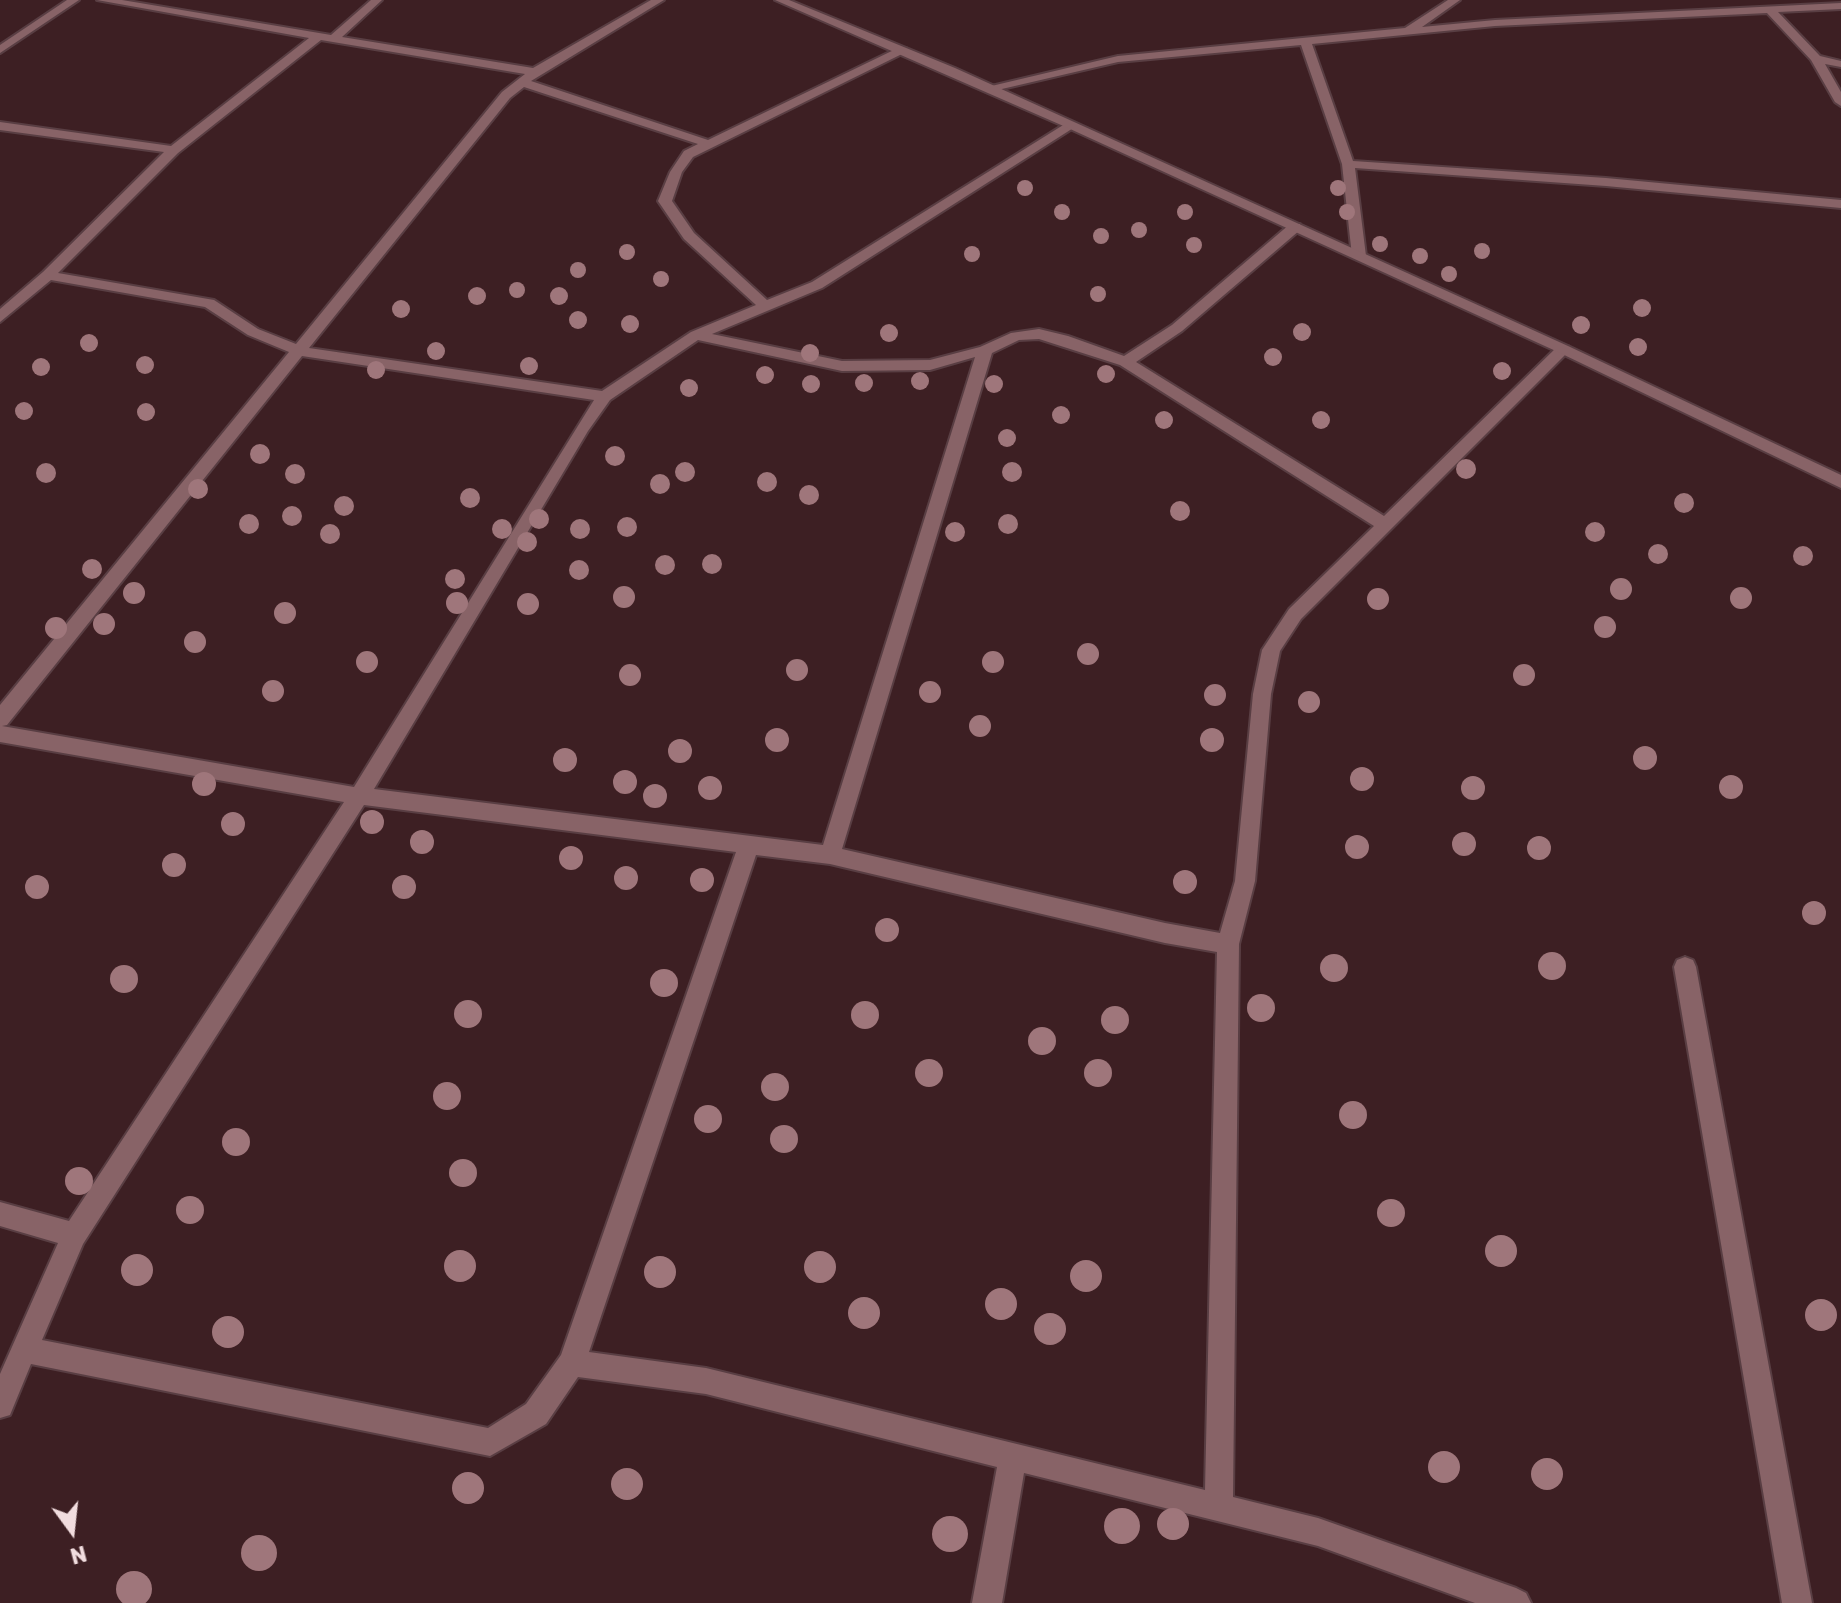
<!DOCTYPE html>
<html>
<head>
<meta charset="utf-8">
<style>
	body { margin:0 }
	#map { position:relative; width:1841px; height:1603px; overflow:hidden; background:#3d1f23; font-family:Rubik,sans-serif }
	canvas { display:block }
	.north { position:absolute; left:32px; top:1491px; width:80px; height:80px; -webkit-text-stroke:6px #3d1f23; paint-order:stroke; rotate:165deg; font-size:22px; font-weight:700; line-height:32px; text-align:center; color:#f1dcde }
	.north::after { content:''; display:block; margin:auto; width:28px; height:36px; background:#f1dcde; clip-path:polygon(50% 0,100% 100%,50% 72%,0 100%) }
</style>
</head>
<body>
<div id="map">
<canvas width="1841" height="1603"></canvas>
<div class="north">N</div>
</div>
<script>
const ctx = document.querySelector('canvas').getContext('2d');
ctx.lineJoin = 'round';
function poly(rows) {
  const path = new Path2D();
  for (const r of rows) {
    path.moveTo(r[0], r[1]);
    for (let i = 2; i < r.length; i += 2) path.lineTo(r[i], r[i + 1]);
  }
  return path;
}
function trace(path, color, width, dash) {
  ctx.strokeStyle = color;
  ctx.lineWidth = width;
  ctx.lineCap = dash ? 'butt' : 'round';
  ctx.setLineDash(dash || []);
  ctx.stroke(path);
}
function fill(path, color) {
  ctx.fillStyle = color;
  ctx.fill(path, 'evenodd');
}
const street = poly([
	[67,0,79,0,0,53,0,45,67,0],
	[97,0,122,0,331,35,371,0,382,0,342,37,533,68,651,0,664,0,531,81,708,140,898,48,906,48,906,52,693,157,682,172,672,201,694,233,767,300,812,282,1068,122,1078,125,822,288,712,334,842,361,930,360,980,347,1011,333,1039,329,1068,336,1124,356,1172,325,1290,224,1300,224,1300,230,1182,331,1136,362,1384,516,1558,346,1568,346,1568,352,1301,619,1280,651,1271,694,1255,881,1239,944,1233,1497,1318,1518,1516,1588,1526,1593,1531,1603,1475,1603,1318,1546,1024,1473,1002,1603,972,1603,997,1467,706,1394,578,1377,546,1424,490,1456,31,1364,10,1415,0,1418,0,1374,58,1243,0,1226,0,1202,69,1221,344,802,0,742,0,705,289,352,248,335,205,307,51,280,0,322,0,309,43,272,164,152,0,130,0,122,171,146,309,38,97,0],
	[321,40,525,74,502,92,296,344,258,329,214,300,58,273,178,153,321,40],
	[524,87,698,144,684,151,670,172,658,201,684,239,756,305,691,332,602,391,309,348,510,98,524,87],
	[1039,339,1120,365,1374,526,1289,609,1262,650,1253,694,1235,881,1220,933,1165,923,842,849,992,353,1019,340,1039,339],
	[698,340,842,371,930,370,975,357,823,845,374,789,588,431,610,400,698,340],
	[302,356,594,400,354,787,2,726,7,725,302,356],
	[364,805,736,852,561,1355,526,1404,488,1428,42,1340,83,1244,364,805],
	[756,855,830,864,1165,943,1217,952,1205,1490,706,1368,589,1352,756,855],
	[1448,0,1460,0,1422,27,1495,20,1841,3,1841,9,1778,12,1820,56,1841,61,1841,67,1825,64,1841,92,1841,106,1835,102,1811,60,1767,13,1495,26,1312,44,1353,161,1606,178,1841,200,1841,208,1606,186,1355,168,1366,256,1359,260,1352,256,1342,164,1301,45,1118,62,989,92,983,88,1118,56,1405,28,1448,0],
	[1685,957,1693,960,1696,967,1812,1603,1782,1603,1674,967,1677,960,1685,957]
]);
const secondary = poly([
	[775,0,789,0,955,68,1568,346,1841,475,1841,488,1558,352,1068,128,775,0]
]);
const trees = [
	[1025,188,8],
	[1338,188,8],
	[1062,212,8],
	[1185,212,8],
	[1347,212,8],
	[1139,230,8],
	[1101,236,8],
	[1380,244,8],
	[1194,245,8],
	[1482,251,8],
	[627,252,8],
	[972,254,8],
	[1420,256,8],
	[578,270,8],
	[1449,274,8],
	[661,279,8],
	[517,290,8],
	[1098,294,8],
	[477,296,9],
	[559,296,9],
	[1642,308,9],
	[401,309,9],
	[578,320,9],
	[630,324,9],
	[1581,325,9],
	[1302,332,9],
	[889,333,9],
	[89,343,9],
	[1638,347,9],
	[436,351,9],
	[810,353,9],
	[1273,357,9],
	[145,365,9],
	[529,366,9],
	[41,367,9],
	[376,370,9],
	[1502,371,9],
	[1106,374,9],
	[765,375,9],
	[920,381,9],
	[864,383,9],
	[811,384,9],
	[994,384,9],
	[689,388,9],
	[24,411,9],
	[146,412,9],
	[1061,415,9],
	[1164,420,9],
	[1321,420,9],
	[1007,438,9],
	[260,454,10],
	[615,456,10],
	[1466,469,10],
	[685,472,10],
	[1012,472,10],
	[46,473,10],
	[295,474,10],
	[767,482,10],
	[660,484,10],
	[198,489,10],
	[809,495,10],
	[470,498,10],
	[1684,503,10],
	[344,506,10],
	[1180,511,10],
	[292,516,10],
	[539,519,10],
	[249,524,10],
	[1008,524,10],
	[627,527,10],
	[502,529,10],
	[580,529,10],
	[955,532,10],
	[1595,532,10],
	[330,534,10],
	[527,542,10],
	[1658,554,10],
	[1803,556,10],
	[712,564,10],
	[665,565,10],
	[92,569,10],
	[579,570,10],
	[455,579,10],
	[1621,589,11],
	[134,593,11],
	[624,597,11],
	[1741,598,11],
	[1378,599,11],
	[457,603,11],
	[528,604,11],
	[285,613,11],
	[104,624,11],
	[1605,627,11],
	[56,628,11],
	[195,642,11],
	[1088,654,11],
	[367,662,11],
	[993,662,11],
	[797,670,11],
	[630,675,11],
	[1524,675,11],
	[273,691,11],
	[930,692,11],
	[1215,695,11],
	[1309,702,11],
	[980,726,11],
	[777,740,12],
	[1212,740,12],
	[680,751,12],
	[1645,758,12],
	[565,760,12],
	[1362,779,12],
	[625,782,12],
	[204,784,12],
	[1731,787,12],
	[710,788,12],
	[1473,788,12],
	[655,796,12],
	[372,822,12],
	[233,824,12],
	[422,842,12],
	[1464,844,12],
	[1357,847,12],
	[1539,848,12],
	[571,858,12],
	[174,865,12],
	[626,878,12],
	[702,880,12],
	[1185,882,12],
	[37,887,12],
	[404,887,12],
	[1814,913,12],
	[887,930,12],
	[1552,966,14],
	[1334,968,14],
	[124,979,14],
	[664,983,14],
	[1261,1008,14],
	[468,1014,14],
	[865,1015,14],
	[1115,1020,14],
	[1042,1041,14],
	[929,1073,14],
	[1098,1073,14],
	[775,1087,14],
	[447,1096,14],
	[1353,1115,14],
	[708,1119,14],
	[784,1139,14],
	[236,1142,14],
	[463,1173,14],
	[79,1181,14],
	[190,1210,14],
	[1391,1213,14],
	[1501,1251,16],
	[460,1266,16],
	[820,1267,16],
	[137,1270,16],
	[660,1272,16],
	[1086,1276,16],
	[1001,1304,16],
	[864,1313,16],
	[1821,1315,16],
	[1050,1329,16],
	[228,1332,16],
	[1444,1467,16],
	[1547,1474,16],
	[627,1484,16],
	[468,1488,16],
	[1122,1526,18],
	[1173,1524,16],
	[950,1534,18],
	[259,1553,18],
	[134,1589,18]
];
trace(street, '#593e43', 4);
trace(secondary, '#593e43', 4);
fill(street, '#886367');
fill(secondary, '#886367');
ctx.fillStyle = '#9f767b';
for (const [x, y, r] of trees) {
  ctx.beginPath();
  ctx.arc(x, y, r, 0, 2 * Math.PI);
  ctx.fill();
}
</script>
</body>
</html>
